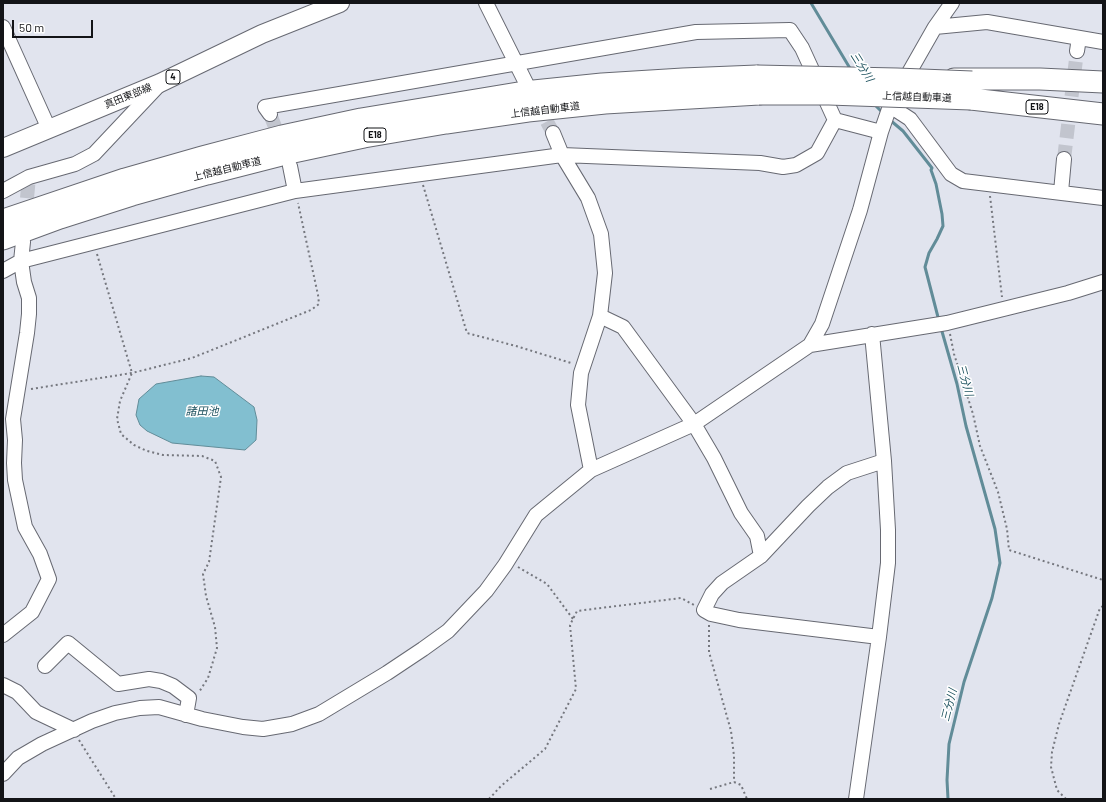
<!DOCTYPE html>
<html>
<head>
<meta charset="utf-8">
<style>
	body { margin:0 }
	#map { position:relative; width:1106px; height:802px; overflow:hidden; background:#e1e4ee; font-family:Barlow,sans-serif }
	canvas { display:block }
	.frame { position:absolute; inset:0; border:4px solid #131417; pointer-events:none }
	.scale { position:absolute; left:12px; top:20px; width:81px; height:18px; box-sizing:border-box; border:2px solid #131417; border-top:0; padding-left:5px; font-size:12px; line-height:14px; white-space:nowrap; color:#131417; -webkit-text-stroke:3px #fff; paint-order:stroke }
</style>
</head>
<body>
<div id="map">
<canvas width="1106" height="802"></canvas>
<div class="frame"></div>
<div class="scale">50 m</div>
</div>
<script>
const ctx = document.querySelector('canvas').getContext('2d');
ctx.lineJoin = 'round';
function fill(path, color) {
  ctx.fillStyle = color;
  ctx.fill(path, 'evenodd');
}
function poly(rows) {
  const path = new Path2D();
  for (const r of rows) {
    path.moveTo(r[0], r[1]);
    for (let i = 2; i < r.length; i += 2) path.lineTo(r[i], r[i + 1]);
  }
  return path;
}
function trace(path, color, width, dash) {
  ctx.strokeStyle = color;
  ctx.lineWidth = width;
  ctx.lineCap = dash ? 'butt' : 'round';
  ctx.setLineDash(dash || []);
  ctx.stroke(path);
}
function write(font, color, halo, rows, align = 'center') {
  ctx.font = font + ' Barlow,"Noto Sans JP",sans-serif';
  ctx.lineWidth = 3;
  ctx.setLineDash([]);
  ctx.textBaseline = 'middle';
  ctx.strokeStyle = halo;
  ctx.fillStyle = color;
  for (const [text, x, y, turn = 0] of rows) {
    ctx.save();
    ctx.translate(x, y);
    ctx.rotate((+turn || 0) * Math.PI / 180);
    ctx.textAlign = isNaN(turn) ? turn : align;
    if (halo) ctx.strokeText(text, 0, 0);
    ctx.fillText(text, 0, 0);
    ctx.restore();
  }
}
const water = poly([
	[201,376,214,377,254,407,257,420,256,440,245,450,172,443,147,431,140,425,136,415,139,399,156,384,201,376]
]);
const stream = poly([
	[811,3,851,70],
	[873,103,883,113],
	[890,120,903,131,932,168,931,170,936,184,942,214,943,226,937,239,929,253,925,267,939,321],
	[941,328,957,384,966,426,995,529,1000,563,992,598,964,682,949,744,947,780,948,799]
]);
const minorTunnel = poly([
	[537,103,553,133],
	[270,114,282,145],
	[1064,159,1077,51],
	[25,219,29,177]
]);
const path = poly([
	[423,185,467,333,516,346,571,363],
	[990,196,1002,297],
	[97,254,132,373,120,401,117,419,121,434,134,445,147,451,163,455,202,456,215,461,221,477,209,562,203,574,206,596,215,627,217,648,208,678,199,692],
	[950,334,954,354,973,414,980,446,998,492,1007,529,1009,550,1103,580],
	[31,389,132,373,192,358,311,310,319,304,318,295,298,203],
	[518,567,547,584,573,619],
	[709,625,709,652,731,731,734,756,734,782],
	[79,740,116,799],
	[710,789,734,782,741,785,747,799],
	[489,799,501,786,545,749,576,689,570,625,577,611,681,598,694,605],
	[1066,799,1057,790,1051,767,1052,752,1059,724,1100,608,1103,606]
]);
const minor = poly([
	[486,3,526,83],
	[3,27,49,129],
	[935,27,987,22,1103,42],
	[1077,51,1079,38],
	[890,106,910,119,951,174,963,181,1103,198],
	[270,114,265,107,696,32,790,30,802,48,835,120],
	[835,120,881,132],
	[553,133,562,155,588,198,601,234,605,273,600,316,581,373,578,405,591,470],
	[290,166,295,191],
	[3,191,29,177,75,164,94,154,159,85],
	[1061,192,1064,159],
	[3,271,21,261,295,191,562,155,760,163,783,167,796,165,817,153,835,120],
	[600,316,623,327,694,424,714,458,741,513,757,536,761,556],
	[810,345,822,324,860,210,881,132,890,106,935,27,952,3],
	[3,635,32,612,49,579,40,554,25,527,15,480,14,463,15,440,13,419,27,333,29,314,29,298,24,282,21,261,23,242],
	[879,637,739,620,711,614,704,610,712,594,722,583,761,556,808,506,828,487,847,473,884,461],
	[45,666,68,643,118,684,149,679,161,681,173,686,189,698,186,715],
	[3,685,17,692,36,712,74,730],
	[3,774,18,758,42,744,92,721,115,713,140,708,159,707,202,719,243,727,263,729,292,724,319,714,387,673,423,649,448,631,486,591,505,565,536,515,591,470,694,424,810,345,947,323,1068,293,1103,282],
	[856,799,879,637,888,563,888,530,884,461,872,334]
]);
const major = poly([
	[3,148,160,83,262,34,340,3]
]);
const highway = poly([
	[954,79,1040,79,1103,82],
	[971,99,1103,114],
	[3,220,125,179,202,157,282,136,361,119,524,92,602,84,683,79,757,76],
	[3,239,60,218,132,195,207,174,289,153,364,137,446,123,528,111,605,103,759,94]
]);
const highwayBridge = poly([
	[757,76,897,79,972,82],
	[759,94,829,94,971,99]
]);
const shields = [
	[173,77,14],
	[1037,107,22],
	[375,135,22]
];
const shieldNames = [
	["4",173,77],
	["E18",1037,107],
	["E18",375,135]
];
const streetNames = [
	["真田東部線",128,96,-22],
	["上信越自動車道",917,97,2],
	["上信越自動車道",545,110,-7],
	["上信越自動車道",227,169,-14]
];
const waterNames = [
	["三分川",862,67,58],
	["三分川",965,380,75],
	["諸田池",202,411],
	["三分川",949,705,-76]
];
fill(water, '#82bfd0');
trace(water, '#618c98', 1);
trace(stream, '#618c98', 3);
trace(minorTunnel, '#c2c5ce', 14, [14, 7]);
trace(minor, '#676972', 16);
trace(major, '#676972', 20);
trace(highway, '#676972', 23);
trace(path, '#75777e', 2, [2, 3]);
trace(minor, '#fff', 14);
trace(major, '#fff', 18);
trace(highway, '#fff', 21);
trace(highwayBridge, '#676972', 23, []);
trace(highwayBridge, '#fff', 21);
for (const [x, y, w] of shields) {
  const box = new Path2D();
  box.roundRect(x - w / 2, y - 7, w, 14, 3);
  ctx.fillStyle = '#fff';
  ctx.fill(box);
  trace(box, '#131417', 1);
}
write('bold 9px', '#131417', null, shieldNames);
write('10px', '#131417', '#fff', streetNames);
write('italic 11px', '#1e525f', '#fff', waterNames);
</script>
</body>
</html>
